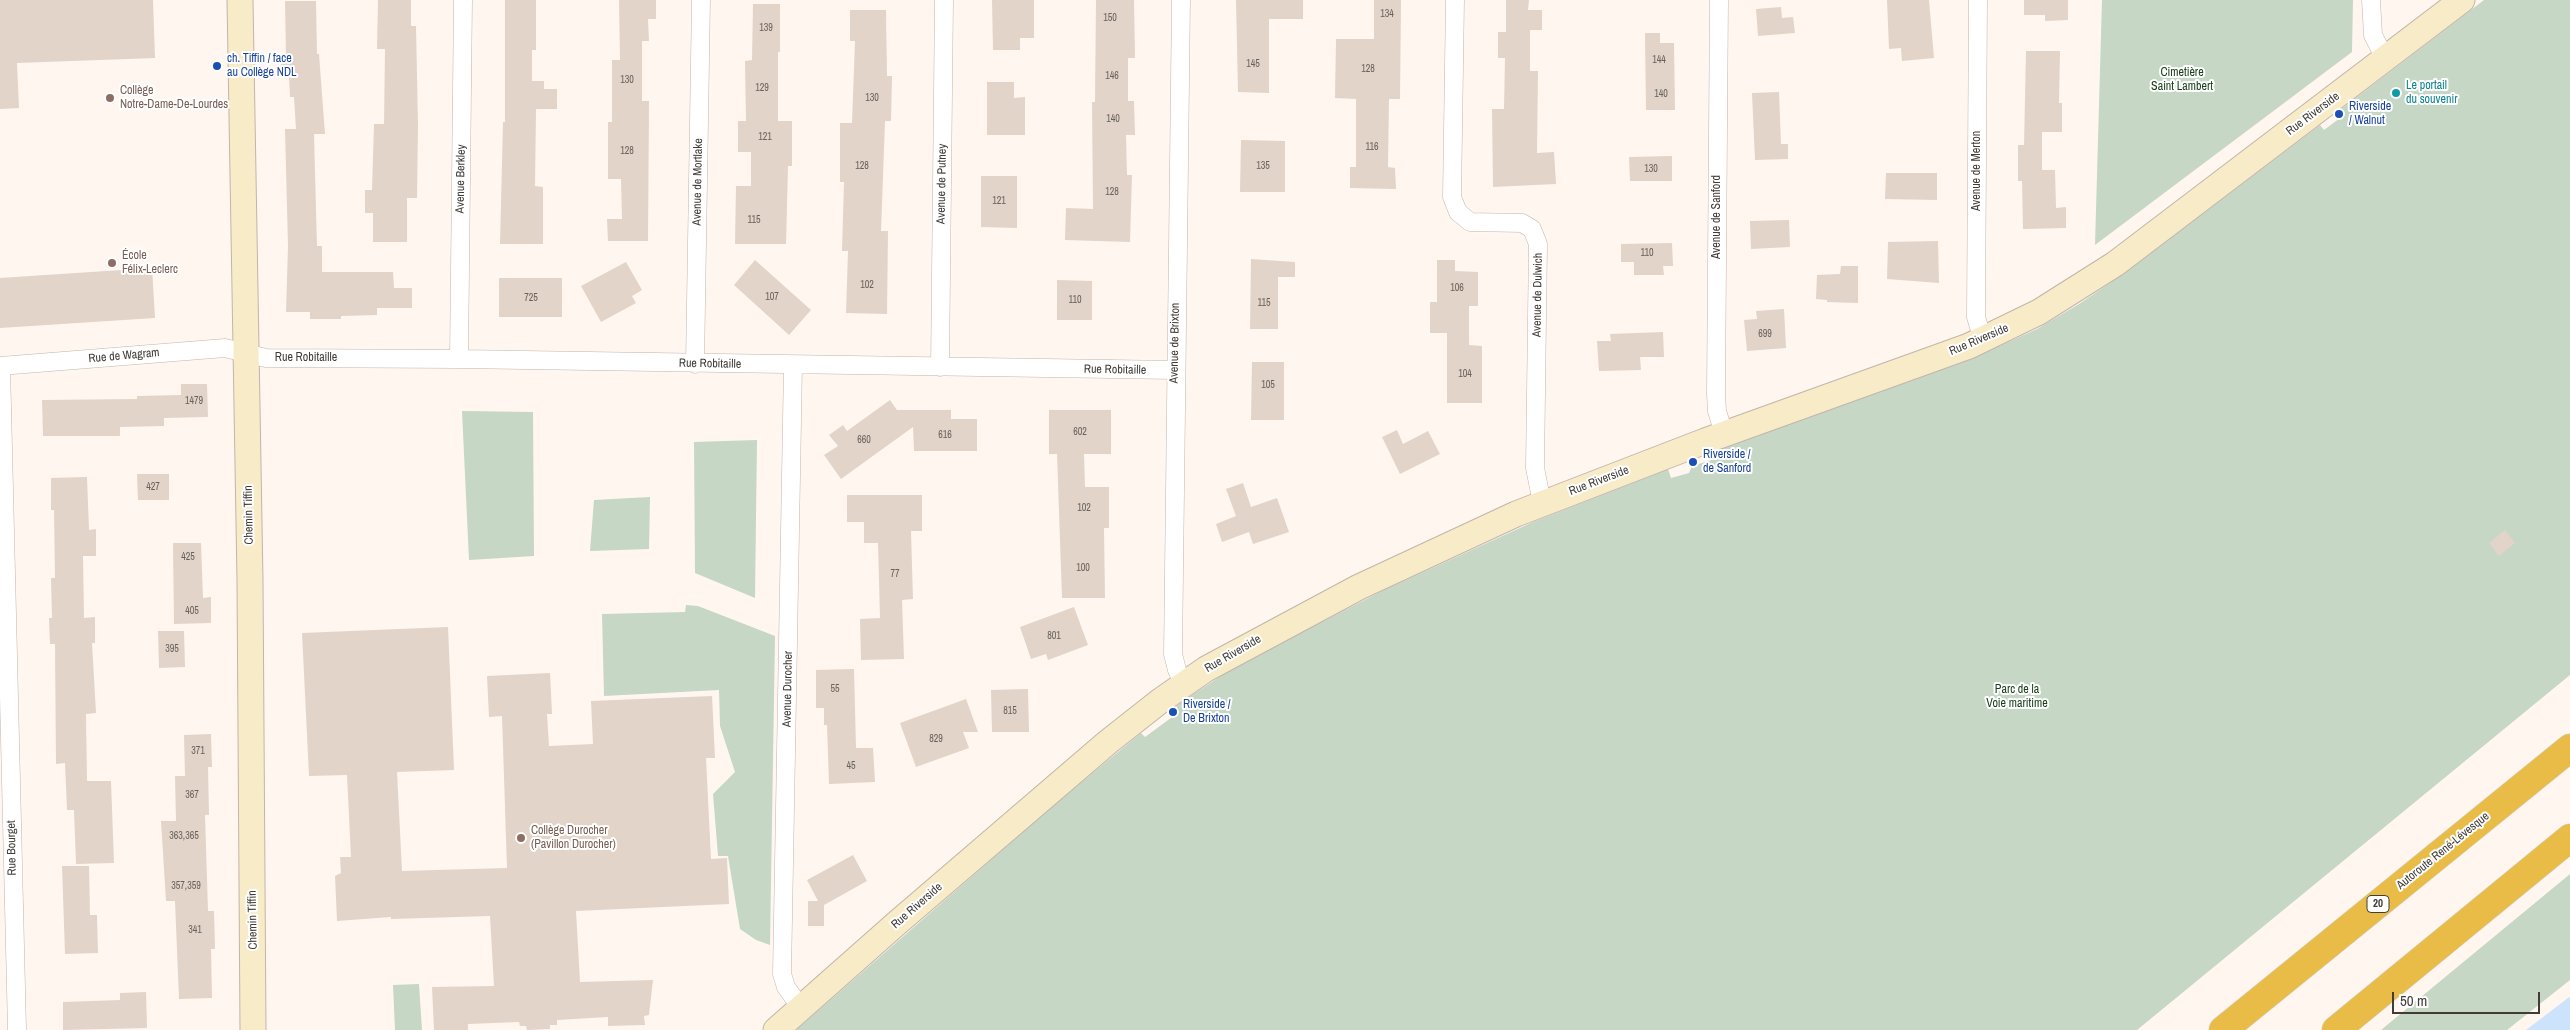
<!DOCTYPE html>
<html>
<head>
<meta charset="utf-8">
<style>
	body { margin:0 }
	#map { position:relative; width:2570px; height:1030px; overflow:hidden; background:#fff6f0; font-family:"Archivo Narrow",sans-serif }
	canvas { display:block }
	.scale { position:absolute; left:2392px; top:992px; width:148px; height:22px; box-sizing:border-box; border:2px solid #413c37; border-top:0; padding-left:6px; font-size:15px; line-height:18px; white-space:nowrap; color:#413c37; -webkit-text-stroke:4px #fff; paint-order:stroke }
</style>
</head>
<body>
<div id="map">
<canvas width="2570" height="1030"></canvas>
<div class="scale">50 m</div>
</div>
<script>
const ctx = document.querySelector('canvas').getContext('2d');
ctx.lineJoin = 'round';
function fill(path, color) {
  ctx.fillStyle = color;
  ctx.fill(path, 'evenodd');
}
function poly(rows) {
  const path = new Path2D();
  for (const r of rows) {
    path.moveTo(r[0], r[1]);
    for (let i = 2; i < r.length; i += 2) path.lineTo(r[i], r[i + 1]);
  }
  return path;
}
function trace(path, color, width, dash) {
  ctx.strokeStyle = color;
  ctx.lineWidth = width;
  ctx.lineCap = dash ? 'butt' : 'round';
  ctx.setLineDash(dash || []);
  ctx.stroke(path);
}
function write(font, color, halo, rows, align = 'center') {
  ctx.font = font + ' "Archivo Narrow",sans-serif';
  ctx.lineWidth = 4;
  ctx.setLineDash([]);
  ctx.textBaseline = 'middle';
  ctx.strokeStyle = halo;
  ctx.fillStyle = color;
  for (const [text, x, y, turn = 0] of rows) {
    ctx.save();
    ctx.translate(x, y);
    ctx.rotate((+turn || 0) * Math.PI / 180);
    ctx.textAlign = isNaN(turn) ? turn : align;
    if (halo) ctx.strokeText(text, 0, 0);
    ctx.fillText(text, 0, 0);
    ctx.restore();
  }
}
const green = poly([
	[2102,0,2353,0,2352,52,2095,245],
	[2484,0,2570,0,2570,675,2137,1030,796,1030,1055,804,1141,733,1145,737,1179,712,1176,707,1180,703,1236,666,1384,590,1533,522,1668,469,1671,478,1689,473,1692,466,1715,459,1713,452,1975,357,2037,329,2079,304,2119,277,2320,125,2324,130,2344,115,2340,110],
	[462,411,533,412,534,556,469,560],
	[757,440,755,598,695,573,694,442],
	[650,497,649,549,590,551,594,500],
	[686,605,698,606,775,636,770,945,756,940,740,929,728,856,718,856,713,794,735,772,720,726,719,690,604,696,602,614,685,612],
	[2570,874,2570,980,2507,1030,2381,1030],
	[419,984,422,1030,395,1030,393,985]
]);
const water = poly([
	[2570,997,2570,1030,2526,1030,2568,998]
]);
const building = poly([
	[0,0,153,0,155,58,17,63,19,108,0,109],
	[378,0,411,0,411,26,416,26,418,125,417,198,407,198,407,242,373,242,373,213,365,213,365,190,372,190,374,124,384,124,385,49,377,49],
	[505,0,536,0,536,50,532,50,532,81,544,81,544,89,557,89,557,109,536,109,535,186,543,187,543,244,500,244,503,122,505,122],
	[619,0,656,0,656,19,648,19,649,41,642,41,642,101,649,101,648,241,608,241,607,219,622,219,621,179,608,179,608,122,612,122,612,60,620,60],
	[992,0,1034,0,1034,38,1020,38,1020,50,993,50],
	[1096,0,1134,0,1135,58,1128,58,1128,101,1134,101,1135,135,1126,135,1127,175,1132,175,1130,242,1065,240,1066,208,1093,209,1092,102,1095,102],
	[1236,0,1303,0,1303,19,1269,19,1269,93,1238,92],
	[1374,0,1401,0,1400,99,1389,99,1388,167,1395,168,1396,189,1350,188,1350,167,1356,167,1356,99,1335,98,1336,39,1374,39],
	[1506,0,1529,0,1528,10,1542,10,1542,30,1530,30,1530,71,1538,71,1537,153,1554,152,1556,184,1493,187,1492,109,1504,109,1505,58,1498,58,1498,32,1506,32],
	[1887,0,1929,0,1934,58,1902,61,1901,48,1889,49],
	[2024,0,2068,0,2068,20,2045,21,2045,15,2024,15],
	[285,1,316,1,317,54,319,54,325,134,314,134,317,246,322,246,322,272,393,272,394,288,412,288,412,308,377,308,377,315,341,316,341,319,310,319,310,312,286,312,288,246,285,129,296,129,294,97,290,97,289,77,282,77,280,56,286,56],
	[753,4,780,4,780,52,778,52,778,121,792,121,792,166,788,166,786,244,735,244,736,186,751,186,751,152,738,152,738,121,746,121,745,61,752,60],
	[1781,7,1782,18,1793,17,1795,33,1758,36,1756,9],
	[850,10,886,10,887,76,892,76,891,121,885,121,881,231,888,231,887,314,846,313,848,251,842,251,844,182,840,182,840,123,852,123,855,41,850,41],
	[1645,33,1660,33,1660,43,1674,43,1675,110,1646,110],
	[2026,51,2060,51,2059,103,2062,103,2062,132,2042,132,2042,170,2055,170,2056,208,2066,207,2066,228,2023,229,2022,181,2018,181,2018,145,2024,145],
	[987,82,1014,82,1014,98,1025,97,1025,135,987,135],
	[1779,92,1781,144,1788,144,1788,159,1755,160,1752,93],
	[1241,140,1285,141,1285,192,1240,192],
	[1672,156,1672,181,1630,181,1629,157],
	[1886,173,1937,173,1937,200,1885,199],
	[981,176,1017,176,1017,228,981,227],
	[1789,220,1790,247,1751,249,1750,221],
	[1938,241,1939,283,1887,279,1888,242],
	[1672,243,1673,266,1663,266,1664,275,1634,275,1634,262,1621,262,1621,244],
	[1251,259,1295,262,1295,277,1278,277,1278,329,1250,329],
	[755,260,811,310,789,335,734,285],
	[1437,260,1455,260,1455,271,1478,272,1478,306,1469,306,1469,345,1482,346,1482,403,1447,403,1447,333,1430,333,1430,302,1437,302],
	[626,262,642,290,632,296,636,303,601,322,581,286],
	[1841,266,1858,266,1858,303,1827,302,1827,300,1816,299,1817,275,1840,274],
	[152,268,155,318,0,328,0,278],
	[499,278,562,278,562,317,499,317],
	[1057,280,1092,281,1092,320,1057,320],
	[1784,309,1786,348,1747,351,1744,320,1757,319,1756,311],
	[1663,332,1664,357,1640,357,1641,370,1599,371,1597,341,1611,341,1610,334],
	[1252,362,1284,362,1284,420,1251,420],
	[181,384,207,384,208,417,164,418,164,426,120,427,120,436,43,436,42,400,137,399,137,396,181,395],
	[890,400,897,410,951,410,951,419,977,419,977,451,914,451,913,427,841,479,824,455,838,446,829,435,843,425,847,431],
	[1049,410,1111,410,1111,454,1084,454,1085,487,1109,487,1109,528,1104,528,1105,598,1062,598,1057,454,1049,454],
	[1397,430,1403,444,1428,431,1440,454,1400,474,1382,437],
	[137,474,169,474,169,500,138,500],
	[87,477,89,530,96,529,96,556,83,556,84,618,95,617,95,643,92,643,96,713,86,714,87,781,111,781,114,863,76,864,74,810,67,810,65,763,56,764,55,644,50,644,49,618,52,618,51,578,55,578,54,510,51,510,51,478],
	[1243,483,1251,507,1277,498,1289,532,1253,544,1249,532,1222,542,1216,524,1236,516,1226,489],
	[847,495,922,495,922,531,911,531,913,599,902,600,904,659,861,660,860,619,880,618,878,543,864,543,864,522,847,522],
	[2505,530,2515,543,2499,556,2489,543],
	[173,543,201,543,203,598,211,597,211,623,174,624],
	[1074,607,1088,645,1048,660,1046,654,1031,659,1020,627],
	[448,627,454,770,397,772,402,871,507,868,502,716,489,717,487,676,550,673,552,714,547,714,549,746,593,744,591,701,712,696,715,758,706,758,711,859,727,858,729,904,576,911,580,982,653,980,649,1015,644,1016,645,1025,608,1026,608,1017,557,1020,557,1025,550,1025,550,1029,527,1030,526,1026,520,1026,519,1022,468,1024,468,1030,434,1030,432,987,494,986,490,916,391,919,391,917,337,921,335,876,341,873,340,857,351,857,347,775,309,776,302,633],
	[158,631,184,631,185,667,159,668],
	[854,669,856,748,873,748,875,782,829,784,827,725,824,725,824,708,816,708,816,670],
	[1028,689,1029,732,992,732,991,690],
	[966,699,978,732,963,732,969,748,916,767,900,723],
	[211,734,212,767,208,767,209,815,205,815,208,911,214,911,215,949,211,949,212,998,179,999,175,901,166,901,161,821,176,821,175,776,185,776,184,735],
	[853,855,867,881,824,905,824,926,808,926,808,901,818,901,807,880],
	[62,866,89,866,90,915,97,915,98,953,65,954],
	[146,992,147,1028,63,1030,63,1002,120,1000,120,993]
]);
const street = poly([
	[1181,0,1173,654,1177,670,1184,684],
	[1455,0,1452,197,1458,212,1470,222,1522,223,1532,229,1538,244,1535,468,1542,503],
	[1719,0,1716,394,1717,411,1724,434],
	[1978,0,1976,317,1983,340],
	[2371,0,2373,35,2385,59],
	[459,359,463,0],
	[695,364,701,0],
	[793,365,782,974,786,987,801,1008],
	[0,366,225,348,266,358,459,359,1175,370],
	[1,366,17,1030],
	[940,367,944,0]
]);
const secondary = poly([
	[240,0,250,580,253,1030],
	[776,1030,897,923,1108,742,1160,701,1206,669,1359,587,1516,514,1705,441,1969,346,2039,312,2115,264,2462,0]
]);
const highway = poly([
	[2223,1030,2570,748],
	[2336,1030,2570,838]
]);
const markers = [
	[217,66,5,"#1a4fb4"],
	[2396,93,5,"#0f9aa8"],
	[110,98,5,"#8d6e63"],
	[2339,114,5,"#1a4fb4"],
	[112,263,5,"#8d6e63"],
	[1693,462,5,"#1a4fb4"],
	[1173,712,5,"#1a4fb4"],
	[521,838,5,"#8d6e63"]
];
const numberNames = [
	["134",1387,14],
	["150",1110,18],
	["139",766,28],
	["144",1659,60],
	["145",1253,64],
	["128",1368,69],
	["146",1112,76],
	["130",627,80],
	["129",762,88],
	["140",1661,94],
	["130",872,98],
	["140",1113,119],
	["121",765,137],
	["116",1372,147],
	["128",627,151],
	["128",862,166],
	["135",1263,166],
	["130",1651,169],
	["128",1112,192],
	["121",999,201],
	["115",754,220],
	["110",1647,253],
	["102",867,285],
	["106",1457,288],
	["107",772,297],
	["725",531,298],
	["110",1075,300],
	["115",1264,303],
	["699",1765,334],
	["104",1465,374],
	["105",1268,385],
	["1479",194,401],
	["602",1080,432],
	["616",945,435],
	["660",864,440],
	["427",153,487],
	["102",1084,508],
	["425",188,557],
	["100",1083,568],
	["77",895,574],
	["405",192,611],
	["801",1054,636],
	["395",172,649],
	["55",835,689],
	["815",1010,711],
	["829",936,739],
	["371",198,751],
	["45",851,766],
	["367",192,795],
	["363,365",184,836],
	["357,359",186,886],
	["341",195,930]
];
const shields = [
	[2378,904,22]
];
const shieldNames = [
	["20",2378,904]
];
const transitNames = [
	["ch. Tiffin / face",227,59],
	["au Collège NDL",227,73],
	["Riverside",2349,107],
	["/ Walnut",2349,121],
	["Riverside /",1703,455],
	["de Sanford",1703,469],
	["Riverside /",1183,705],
	["De Brixton",1183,719]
];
const parkNames = [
	["Cimetière",2182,73],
	["Saint Lambert",2182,87],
	["Parc de la",2017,690],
	["Voie maritime",2017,704]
];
const cultureNames = [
	["Le portail",2406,86],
	["du souvenir",2406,100]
];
const educationNames = [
	["Collège",120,91],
	["Notre-Dame-De-Lourdes",120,105],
	["École",122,256],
	["Félix-Leclerc",122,270],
	["Collège Durocher",531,831],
	["(Pavillon Durocher)",531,845]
];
const streetNames = [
	["Rue Riverside",2313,114,-37],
	["Avenue de Merton",1977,171,-90],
	["Avenue Berkley",461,179,-89],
	["Avenue de Mortlake",698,182,-89],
	["Avenue de Putney",942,184,-89],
	["Avenue de Sanford",1717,217,-90],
	["Avenue de Dulwich",1538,295,-89],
	["Rue Riverside",1979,340,-23],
	["Avenue de Brixton",1175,343,-89],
	["Rue de Wagram",124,356,-5],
	["Rue Robitaille",306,358],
	["Rue Robitaille",710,364,1],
	["Rue Robitaille",1115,370,1],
	["Rue Riverside",1599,481,-21],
	["Chemin Tiffin",249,515,-91],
	["Rue Riverside",1233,654,-30],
	["Avenue Durocher",788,689,-89],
	["Rue Bourget",12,848,-91],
	["Autoroute René-Lévesque",2443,851,-39],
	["Rue Riverside",917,906,-41],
	["Chemin Tiffin",253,920,-91]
];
fill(green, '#c6d7c5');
fill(water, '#cde3fb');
fill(building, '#e2d4c9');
trace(street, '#c2b5aa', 19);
trace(secondary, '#c2b5aa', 27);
trace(highway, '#d5d4d3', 29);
trace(street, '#fff', 18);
trace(secondary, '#f8ebc8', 25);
trace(highway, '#e8bc47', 28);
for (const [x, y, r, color] of markers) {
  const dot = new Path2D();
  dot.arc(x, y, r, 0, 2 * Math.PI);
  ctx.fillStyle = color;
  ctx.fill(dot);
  trace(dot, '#fff', 2);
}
write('10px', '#69625c', null, numberNames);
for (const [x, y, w] of shields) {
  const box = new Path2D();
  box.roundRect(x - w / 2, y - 8.5, w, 17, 4);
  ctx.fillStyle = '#fff';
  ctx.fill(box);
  trace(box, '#413c37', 1);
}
write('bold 11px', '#413c37', null, shieldNames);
write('12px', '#164399', '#fff', transitNames, 'left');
write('12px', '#194119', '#fff', parkNames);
write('12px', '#0d838f', '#fff', cultureNames, 'left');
write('12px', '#785e54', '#fff', educationNames, 'left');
write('12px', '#413c37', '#fff', streetNames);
</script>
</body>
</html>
